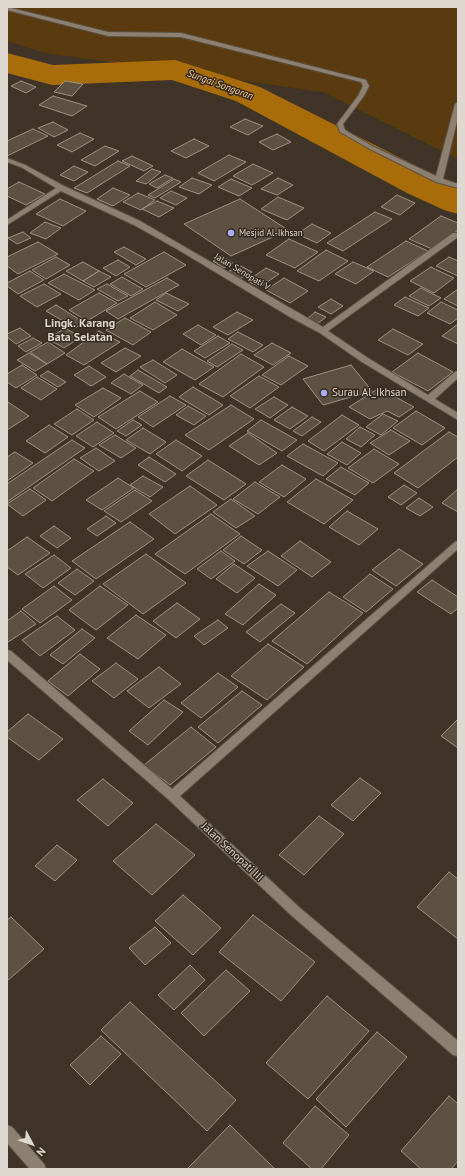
<!DOCTYPE html>
<html>
<head>
<meta charset="utf-8">
<style>
	body { margin:0 }
	#map { position:relative; width:465px; height:1176px; overflow:hidden; background:#3f3427; font-family:"PT Sans",sans-serif }
	canvas { display:block }
	.frame { position:absolute; inset:0; border:8px solid #dfd8d0; pointer-events:none }
	.north { position:absolute; left:12px; top:1124px; width:40px; height:40px; -webkit-text-stroke:3px #352a1d; paint-order:stroke; rotate:131deg; font-size:11px; font-weight:700; line-height:16px; text-align:center; color:#dfd8d0 }
	.north::after { content:''; display:block; margin:auto; width:14px; height:18px; background:#dfd8d0; clip-path:polygon(50% 0,100% 100%,50% 72%,0 100%) }
</style>
</head>
<body>
<div id="map">
<canvas width="465" height="1176"></canvas>
<div class="frame"></div>
<div class="north">N</div>
</div>
<script>
const ctx = document.querySelector('canvas').getContext('2d');
ctx.lineJoin = 'round';
function fill(path, color) {
  ctx.fillStyle = color;
  ctx.fill(path, 'evenodd');
}
function poly(rows) {
  const path = new Path2D();
  for (const r of rows) {
    path.moveTo(r[0], r[1]);
    for (let i = 2; i < r.length; i += 2) path.lineTo(r[i], r[i + 1]);
  }
  return path;
}
function trace(path, color, width, dash) {
  ctx.strokeStyle = color;
  ctx.lineWidth = width;
  ctx.lineCap = dash ? 'butt' : 'round';
  ctx.setLineDash(dash || []);
  ctx.stroke(path);
}
function write(font, color, halo, rows, align = 'center') {
  ctx.font = font + ' "PT Sans",sans-serif';
  ctx.lineWidth = 3;
  ctx.setLineDash([]);
  ctx.textBaseline = 'middle';
  ctx.strokeStyle = halo;
  ctx.fillStyle = color;
  for (const [text, x, y, turn = 0] of rows) {
    ctx.save();
    ctx.translate(x, y);
    ctx.rotate((+turn || 0) * Math.PI / 180);
    ctx.textAlign = isNaN(turn) ? turn : align;
    if (halo) ctx.strokeText(text, 0, 0);
    ctx.fillText(text, 0, 0);
    ctx.restore();
  }
}
const green = poly([
	[7,7,458,7,458,159,323,92,45,53,7,41]
]);
const river = poly([
	[7,53,53,65,175,60,260,87,458,187,458,214,444,210,407,193,236,101,172,80,52,85,7,73,7,53]
]);
const building = poly([
	[21,81,36,87,26,93,11,86,21,81],
	[65,81,83,84,72,96,54,92,65,81],
	[53,96,87,106,72,116,39,105,53,96],
	[245,119,263,126,248,135,230,127,245,119],
	[53,122,68,130,54,137,38,128,53,122],
	[33,129,48,136,7,156,7,141,33,129],
	[80,133,94,139,72,152,57,145,80,133],
	[277,134,291,142,273,150,259,142,277,134],
	[194,139,209,146,186,158,171,151,194,139],
	[105,146,119,151,95,166,81,160,105,146],
	[229,155,246,162,214,181,198,173,229,155],
	[132,156,153,166,144,171,122,161,132,156],
	[118,161,130,166,87,193,74,188,118,161],
	[253,164,273,173,252,185,233,176,253,164],
	[74,166,88,172,74,181,60,175,74,166],
	[152,169,161,172,146,184,136,181,152,169],
	[165,175,173,178,157,188,149,184,165,175],
	[192,178,212,185,199,194,179,187,192,178],
	[278,178,293,185,277,195,261,189,278,178],
	[174,179,181,182,155,198,148,195,174,179],
	[231,179,252,188,239,196,218,187,231,179],
	[19,182,45,194,26,205,7,196,7,189,19,182],
	[113,188,130,195,113,206,97,199,113,188],
	[171,191,187,198,176,205,160,198,171,191],
	[138,193,155,200,141,210,123,202,138,193],
	[397,195,415,203,400,215,381,207,397,195],
	[278,197,304,208,287,220,261,209,278,197],
	[60,199,86,211,63,226,36,214,60,199],
	[240,199,288,230,231,256,184,224,240,199],
	[157,201,174,208,159,217,142,209,157,201],
	[375,212,392,219,343,251,327,243,375,212],
	[441,216,458,223,458,230,432,249,409,239,441,216],
	[45,222,61,228,46,239,30,233,45,222],
	[312,224,331,233,317,243,297,234,312,224],
	[23,232,31,238,17,244,8,238,23,232],
	[289,239,318,252,295,268,266,255,289,239],
	[406,241,428,251,388,277,367,267,406,241],
	[38,242,58,254,18,274,7,266,7,257,38,242],
	[124,247,146,259,136,265,114,252,124,247],
	[326,250,348,261,319,281,297,271,326,250],
	[164,252,186,265,146,287,124,274,164,252],
	[222,256,233,263,224,268,213,261,222,256],
	[56,257,70,265,46,279,32,270,56,257],
	[449,257,458,261,458,276,436,266,449,257],
	[118,260,130,267,116,276,103,268,118,260],
	[83,262,99,271,83,281,66,271,83,262],
	[353,262,374,271,356,284,335,274,353,262],
	[239,265,252,272,240,279,228,272,239,265],
	[431,267,454,278,434,293,410,281,431,267],
	[266,268,279,274,260,287,247,281,266,268],
	[30,271,44,280,18,294,7,286,7,283,30,271],
	[99,271,111,277,94,287,83,281,99,271],
	[64,274,95,290,79,300,48,283,64,274],
	[122,277,143,289,131,296,110,284,122,277],
	[167,278,179,285,118,319,106,311,167,278],
	[284,278,308,291,290,303,266,290,284,278],
	[44,284,61,294,37,307,20,296,44,284],
	[107,284,128,296,118,301,97,289,107,284],
	[421,288,441,298,429,306,409,296,421,288],
	[458,289,458,306,444,299,458,289],
	[99,293,117,303,87,321,69,310,99,293],
	[166,293,189,304,178,311,156,300,166,293],
	[405,297,429,308,418,316,394,305,405,297],
	[331,299,343,306,331,314,318,307,331,299],
	[155,302,177,315,153,330,130,318,155,302],
	[441,302,458,310,458,318,450,324,427,313,441,302],
	[56,305,85,323,75,328,46,311,56,305],
	[237,312,253,320,228,335,213,327,237,312],
	[315,312,326,317,317,324,307,319,315,312],
	[125,318,151,332,133,345,106,330,125,318],
	[458,324,458,344,442,336,458,324],
	[198,325,216,335,201,345,183,334,198,325],
	[20,328,31,336,16,344,7,337,7,334,20,328],
	[65,328,81,337,64,348,48,339,65,328],
	[393,329,423,344,408,355,378,340,393,329],
	[99,331,120,342,84,365,66,355,99,331],
	[238,332,263,345,253,352,228,339,238,332],
	[218,336,230,343,205,358,194,351,218,336],
	[33,338,42,343,26,352,18,346,33,338],
	[48,342,65,353,47,364,30,352,48,342],
	[272,343,291,353,273,365,254,355,272,343],
	[232,344,243,350,217,367,207,361,232,344],
	[125,348,141,356,116,372,101,363,125,348],
	[182,349,214,367,195,380,163,362,182,349],
	[29,353,47,364,35,371,17,360,29,353],
	[418,353,453,372,428,391,392,372,418,353],
	[241,354,264,367,223,397,199,384,241,354],
	[289,356,308,366,281,385,262,375,289,356],
	[153,360,177,375,165,383,140,367,153,360],
	[22,365,37,375,16,388,7,382,7,374,22,365],
	[351,365,372,391,323,405,303,379,351,365],
	[89,366,106,377,91,386,74,375,89,366],
	[138,370,167,387,159,393,130,376,138,370],
	[48,371,66,382,58,387,40,376,48,371],
	[124,374,143,385,131,394,111,383,124,374],
	[259,376,279,387,250,408,230,396,259,376],
	[37,377,57,389,41,400,21,388,37,377],
	[193,387,223,405,209,415,179,397,193,387],
	[103,388,121,398,94,417,75,405,103,388],
	[379,388,414,407,399,417,387,411,370,419,349,407,379,388],
	[140,391,158,402,116,429,98,417,140,391],
	[170,396,186,405,153,427,138,417,170,396],
	[274,397,288,405,270,418,255,409,274,397],
	[8,402,29,416,7,430,7,403,8,402],
	[231,405,254,419,209,450,185,435,231,405],
	[188,406,206,416,194,425,176,415,188,406],
	[292,407,308,416,290,429,274,420,292,407],
	[77,409,94,420,72,435,54,424,77,409],
	[416,411,445,428,422,445,393,428,416,411],
	[383,414,398,421,381,435,366,427,383,414],
	[342,415,359,425,324,451,308,441,342,415],
	[312,417,321,422,302,436,293,431,312,417],
	[133,420,142,425,126,436,117,431,133,420],
	[261,420,297,440,282,451,247,431,261,420],
	[97,422,114,433,93,447,76,436,97,422],
	[49,425,68,437,45,453,26,441,49,425],
	[360,427,375,435,361,447,346,439,360,427],
	[143,428,166,442,150,454,126,440,143,428],
	[391,430,410,441,389,455,370,443,391,430],
	[449,432,458,437,458,457,418,488,394,473,449,432],
	[248,433,277,453,259,465,229,446,248,433],
	[115,435,136,448,121,458,99,445,115,435],
	[72,440,85,448,7,502,7,484,72,440],
	[176,440,202,456,182,471,156,454,176,440],
	[342,442,361,453,347,465,327,454,342,442],
	[303,444,338,463,323,476,287,456,303,444],
	[96,448,115,461,99,471,80,458,96,448],
	[374,449,399,464,373,483,348,468,374,449],
	[15,452,33,463,7,481,7,457,15,452],
	[149,457,176,474,165,482,138,465,149,457],
	[74,459,94,471,52,501,33,488,74,459],
	[208,460,246,484,224,500,186,476,208,460],
	[282,465,306,479,284,497,259,482,282,465],
	[341,467,369,483,355,495,326,479,341,467],
	[143,476,163,487,150,497,130,485,143,476],
	[118,478,134,488,102,510,86,500,118,478],
	[316,479,353,500,324,524,287,502,316,479],
	[255,482,280,497,258,514,233,499,255,482],
	[404,485,417,493,401,505,388,497,404,485],
	[190,486,217,505,175,534,149,514,190,486],
	[30,489,46,500,23,516,7,504,30,489],
	[458,489,458,512,442,503,458,489],
	[135,490,152,501,121,522,104,511,135,490],
	[419,498,433,507,420,516,406,508,419,498],
	[231,499,255,516,236,528,213,512,231,499],
	[347,511,378,529,359,545,329,527,347,511],
	[211,514,240,534,185,574,155,554,211,514],
	[106,516,116,523,97,536,87,529,106,516],
	[130,522,154,539,96,579,72,561,130,522],
	[54,526,71,538,57,548,40,536,54,526],
	[241,536,262,550,244,564,223,550,241,536],
	[27,537,50,553,18,575,7,567,7,551,27,537],
	[300,541,331,562,312,577,281,556,300,541],
	[399,549,423,564,396,586,372,570,399,549],
	[221,551,235,561,211,579,197,569,221,551],
	[268,551,297,570,278,586,247,566,268,551],
	[146,554,186,583,143,614,103,584,146,554],
	[54,555,71,568,43,588,25,574,54,555],
	[234,564,255,578,237,593,216,579,234,564],
	[77,569,94,581,75,595,58,583,77,569],
	[370,574,393,589,366,612,343,597,370,574],
	[432,580,458,597,458,608,451,614,417,592,432,580],
	[259,584,276,595,243,625,225,614,259,584],
	[54,586,72,600,40,623,22,609,54,586],
	[100,586,128,605,96,630,69,610,100,586],
	[329,592,363,613,307,664,272,641,329,592],
	[177,603,200,619,176,638,153,621,177,603],
	[281,604,295,613,260,642,246,632,281,604],
	[21,611,36,624,8,642,7,641,7,621,21,611],
	[136,615,166,635,138,659,107,638,136,615],
	[57,616,75,630,40,656,22,640,57,616],
	[218,620,228,628,204,645,194,636,218,620],
	[82,629,95,638,63,664,50,655,82,629],
	[268,644,304,667,267,700,231,676,268,644],
	[80,654,100,669,68,696,48,681,80,654],
	[116,663,138,679,114,698,92,681,116,663],
	[159,667,181,684,149,708,127,691,159,667],
	[218,673,238,687,201,718,181,703,218,673],
	[242,691,262,705,218,743,198,727,242,691],
	[164,700,183,712,148,745,129,731,164,700],
	[28,714,63,739,39,760,7,737,7,732,28,714],
	[458,719,458,748,441,736,458,719],
	[191,727,216,747,170,785,144,765,191,727],
	[360,778,381,793,353,821,331,805,360,778],
	[103,779,133,803,108,826,77,800,103,779],
	[319,816,344,834,304,875,279,855,319,816],
	[156,824,195,855,152,895,113,861,156,824],
	[57,845,77,860,55,881,35,866,57,845],
	[449,872,458,879,458,939,417,907,449,872],
	[183,895,221,928,193,955,155,921,183,895],
	[253,915,315,962,281,1001,219,952,253,915],
	[11,917,44,949,7,981,7,920,11,917],
	[155,927,171,943,145,965,129,948,155,927],
	[190,965,205,980,174,1010,158,995,190,965],
	[226,970,250,991,204,1036,181,1013,226,970],
	[327,996,369,1031,308,1099,266,1063,327,996],
	[130,1002,236,1100,207,1131,101,1030,130,1002],
	[377,1032,407,1057,346,1127,316,1099,377,1032],
	[101,1036,121,1054,90,1085,70,1065,101,1036],
	[449,1096,458,1104,458,1161,451,1169,421,1169,401,1151,449,1096],
	[315,1106,349,1135,321,1169,312,1169,283,1143,315,1106],
	[230,1125,275,1169,187,1169,230,1125]
]);
const minor = poly([
	[7,7,108,32,181,33,366,80,369,86,364,96,343,124,345,130,372,146,436,176,455,104,458,102,458,117,443,179,458,184,458,188,436,182,368,148,340,132,337,124,358,96,363,86,361,82,181,37,108,36,7,10,7,7],
	[7,158,25,165,64,186,140,221,323,327,453,233,458,233,458,237,328,331,368,358,428,395,455,372,458,371,458,378,435,399,458,413,458,420,362,362,320,333,290,317,177,249,134,225,61,191,7,225,7,220,56,188,21,167,7,162,7,158],
	[458,541,458,549,180,796,300,908,458,1041,458,1056,453,1055,292,916,168,799,7,660,7,650,11,651,172,789,455,542,458,541],
	[7,1125,12,1127,44,1164,46,1169,30,1169,7,1143,7,1125]
]);
const markers = [
	[231,233,4,"#acaffb"],
	[324,393,4,"#acaffb"]
];
const farPoinames = [
	["Mesjid Al-Ikhsan",239,233]
];
const farStreetnames = [
	["Jalan Senopati V",242,272,31]
];
const farWaternames = [
	["Sungai Songoran",220,85,20]
];
const poiNames = [
	["Surau Al_Ikhsan",332,393]
];
const streetNames = [
	["Jalan Senopati III",232,852,43]
];
const neighbourhoodNames = [
	["Lingk. Karang",80,324],
	["Bata Selatan",80,338]
];
fill(green, '#5a3b0f');
fill(river, '#a86d09');
fill(building, '#5d5142');
trace(building, '#9f9283', 1);
trace(minor, '#5a5145', 2);
fill(minor, '#8d8071');
for (const [x, y, r, color] of markers) {
  const dot = new Path2D();
  dot.arc(x, y, r, 0, 2 * Math.PI);
  ctx.fillStyle = color;
  ctx.fill(dot);
  trace(dot, '#352a1d', 1.5);
}
write('9px', '#dfd8d0', '#352a1d', farPoinames, 'left');
write('9px', '#dfd8d0', '#352a1d', farStreetnames);
write('italic 10px', '#fdce94', '#352a1d', farWaternames);
write('11px', '#dfd8d0', '#352a1d', poiNames, 'left');
write('11px', '#dfd8d0', '#352a1d', streetNames);
write('bold 12px', '#dfd8d0', '#352a1d', neighbourhoodNames);
</script>
</body>
</html>
